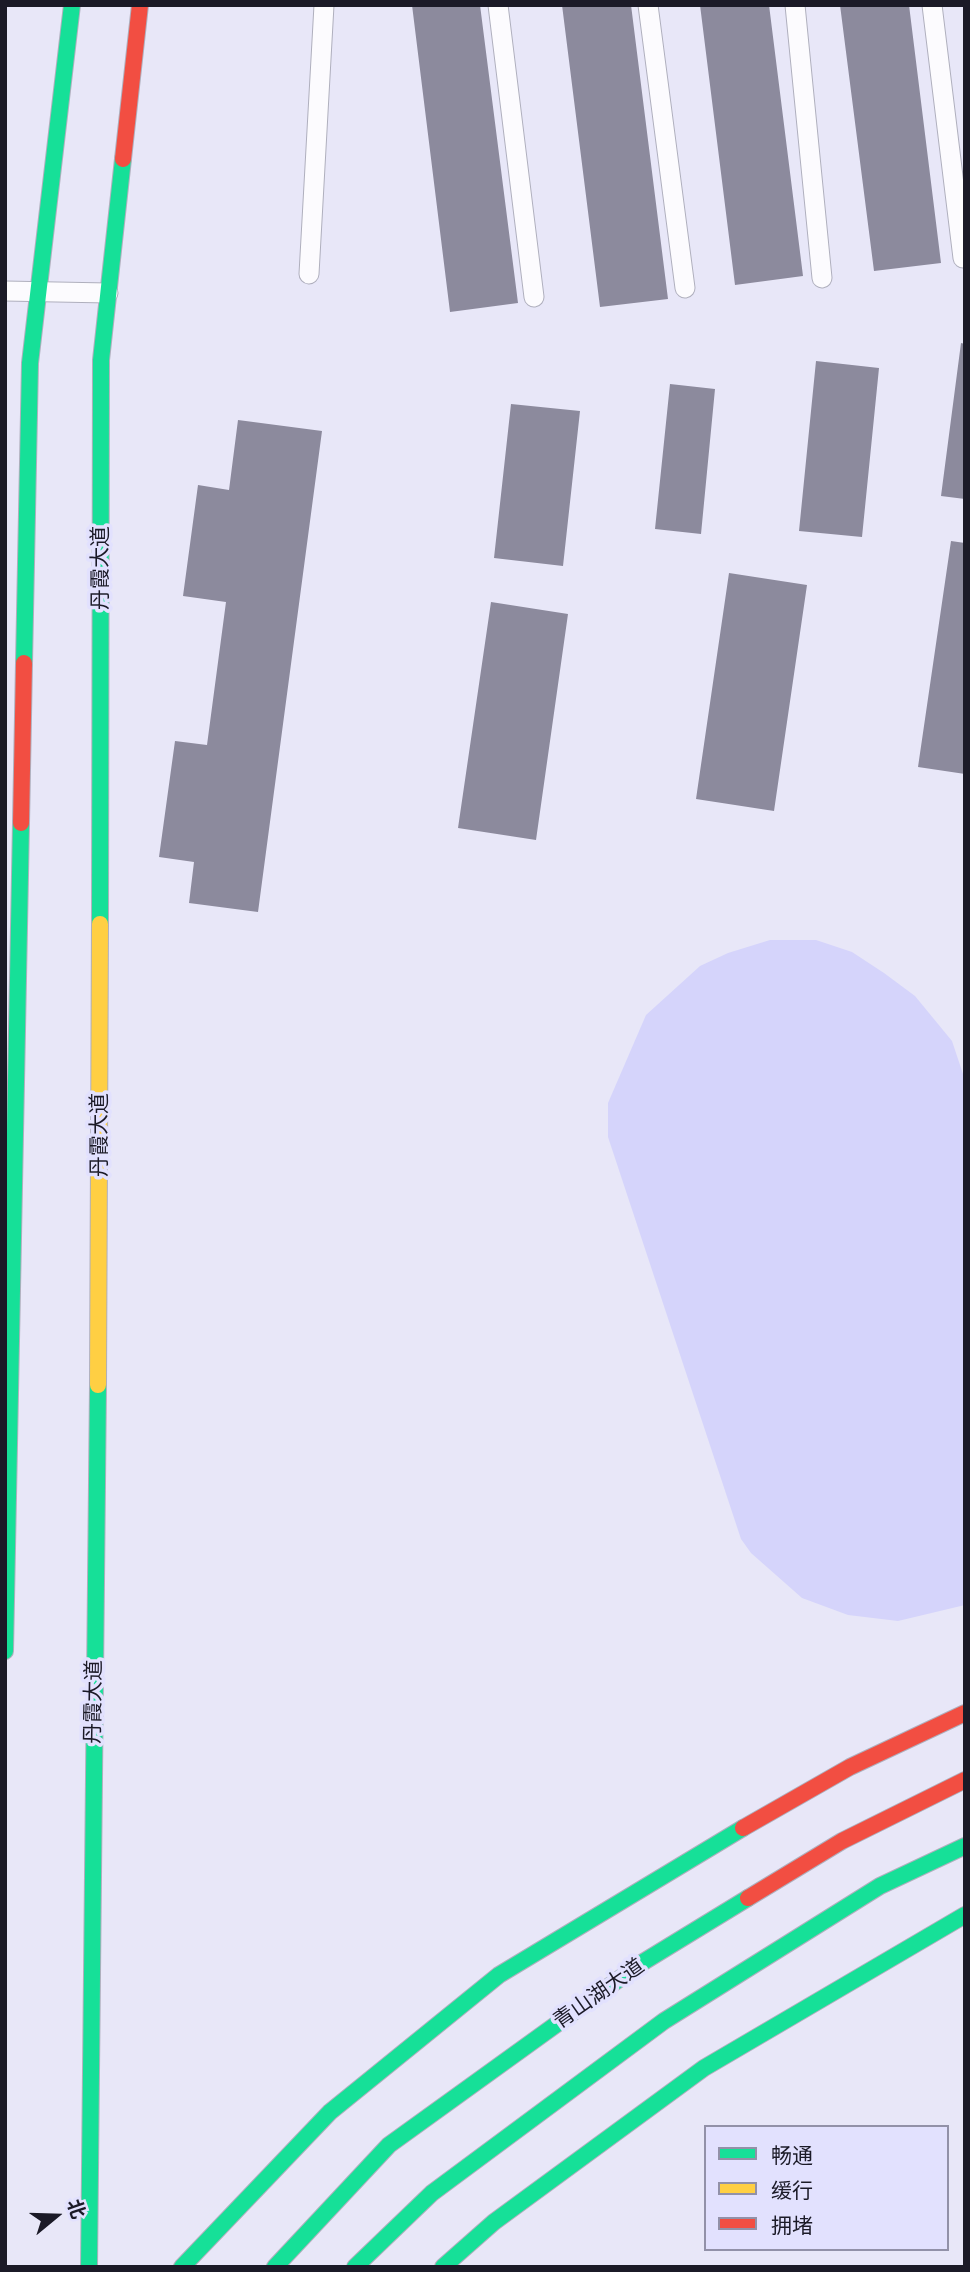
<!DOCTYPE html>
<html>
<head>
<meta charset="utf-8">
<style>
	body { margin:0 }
	#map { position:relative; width:970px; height:2272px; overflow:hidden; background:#e8e7f8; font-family:Rubik,"Noto Sans SC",sans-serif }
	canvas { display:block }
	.frame { position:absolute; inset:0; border:7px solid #1b1a27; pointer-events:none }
	.legend { position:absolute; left:704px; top:2125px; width:245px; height:126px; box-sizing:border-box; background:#e2e1fe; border:2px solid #9291a8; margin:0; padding:9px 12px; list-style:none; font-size:21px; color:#1b1a27 }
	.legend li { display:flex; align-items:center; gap:14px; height:35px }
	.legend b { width:35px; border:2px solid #9291a8 }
	.north { position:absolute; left:21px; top:2181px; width:70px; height:70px; -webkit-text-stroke:5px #e2e1fe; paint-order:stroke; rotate:71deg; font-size:19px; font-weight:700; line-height:28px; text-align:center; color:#1b1a27 }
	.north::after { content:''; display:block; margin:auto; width:24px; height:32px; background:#1b1a27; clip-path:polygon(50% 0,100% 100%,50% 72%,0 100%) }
</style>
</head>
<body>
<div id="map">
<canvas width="970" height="2272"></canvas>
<div class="frame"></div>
<ul class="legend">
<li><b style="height:9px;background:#16e098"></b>畅通</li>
<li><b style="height:9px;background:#ffcf43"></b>缓行</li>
<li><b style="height:9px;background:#f24e42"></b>拥堵</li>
</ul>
<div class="north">北</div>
</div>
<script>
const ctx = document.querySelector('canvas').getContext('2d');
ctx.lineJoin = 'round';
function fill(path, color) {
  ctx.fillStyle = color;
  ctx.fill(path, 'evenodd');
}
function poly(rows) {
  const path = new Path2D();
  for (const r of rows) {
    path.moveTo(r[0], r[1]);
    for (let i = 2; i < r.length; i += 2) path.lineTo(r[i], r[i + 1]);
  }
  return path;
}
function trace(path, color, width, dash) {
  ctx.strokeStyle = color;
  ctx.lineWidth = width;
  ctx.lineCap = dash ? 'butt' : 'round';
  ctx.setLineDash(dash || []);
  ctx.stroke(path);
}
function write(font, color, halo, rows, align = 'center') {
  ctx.font = font + ' Rubik,"Noto Sans SC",sans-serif';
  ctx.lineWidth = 7;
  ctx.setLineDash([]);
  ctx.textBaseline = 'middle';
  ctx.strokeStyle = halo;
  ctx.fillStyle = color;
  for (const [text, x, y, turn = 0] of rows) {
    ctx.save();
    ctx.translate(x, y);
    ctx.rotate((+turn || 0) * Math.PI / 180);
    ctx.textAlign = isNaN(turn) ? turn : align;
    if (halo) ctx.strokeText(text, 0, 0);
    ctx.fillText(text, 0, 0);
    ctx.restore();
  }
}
const green = poly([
	[770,940,816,940,852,952,884,973,915,996,952,1041,965,1080,965,1605,898,1621,848,1615,802,1598,751,1553,741,1539,608,1137,608,1103,646,1015,700,966,728,953]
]);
const building = poly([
	[412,5,480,5,518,303,450,312],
	[562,5,631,5,668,299,600,307],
	[700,5,769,5,803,276,735,285],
	[840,5,909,5,941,263,874,271],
	[961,343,965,344,965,499,941,496],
	[816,361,879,368,862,537,799,531],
	[670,384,715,389,701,534,655,529],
	[511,404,580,411,563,566,494,558],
	[238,420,322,431,258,912,189,903,194,862,159,857,175,741,207,745,226,602,183,596,198,485,229,490],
	[951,541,965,543,965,774,918,767],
	[729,573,807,585,774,811,696,799],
	[491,602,568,614,536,840,458,828]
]);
const lane = poly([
	[498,5,534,297],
	[648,5,685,288],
	[795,5,822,278],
	[932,5,963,258],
	[309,274,324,5],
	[5,291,108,293]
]);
const fast = poly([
	[24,663,30,363,72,5],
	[100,924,101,360,123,159],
	[5,1651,21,823],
	[89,2267,98,1385],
	[182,2267,330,2112,499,1975,743,1828],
	[275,2267,389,2145,640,1964,748,1898],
	[355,2267,432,2193,664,2021,880,1886,965,1846],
	[443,2267,494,2222,704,2068,965,1915]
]);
const slow = poly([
	[98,1385,100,924]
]);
const jam = poly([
	[123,159,140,5],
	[21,823,24,663],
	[743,1828,850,1767,965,1713],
	[748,1898,842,1841,965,1780]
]);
const streetNames = [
	["丹霞大道",101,568,-90],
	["丹霞大道",100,1135,-90],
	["丹霞大道",94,1702,-89],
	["青山湖大道",599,1994,-35]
];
fill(green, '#d5d4fb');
fill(building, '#8c8a9d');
trace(lane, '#afafbd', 21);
trace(fast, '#afafbd', 18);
trace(slow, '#afafbd', 18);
trace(jam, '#afafbd', 18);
trace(lane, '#fcfbfe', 19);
trace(fast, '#16e098', 16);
trace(slow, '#ffcf43', 16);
trace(jam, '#f24e42', 16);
write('21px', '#1b1a27', '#e2e1fe', streetNames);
</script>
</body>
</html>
